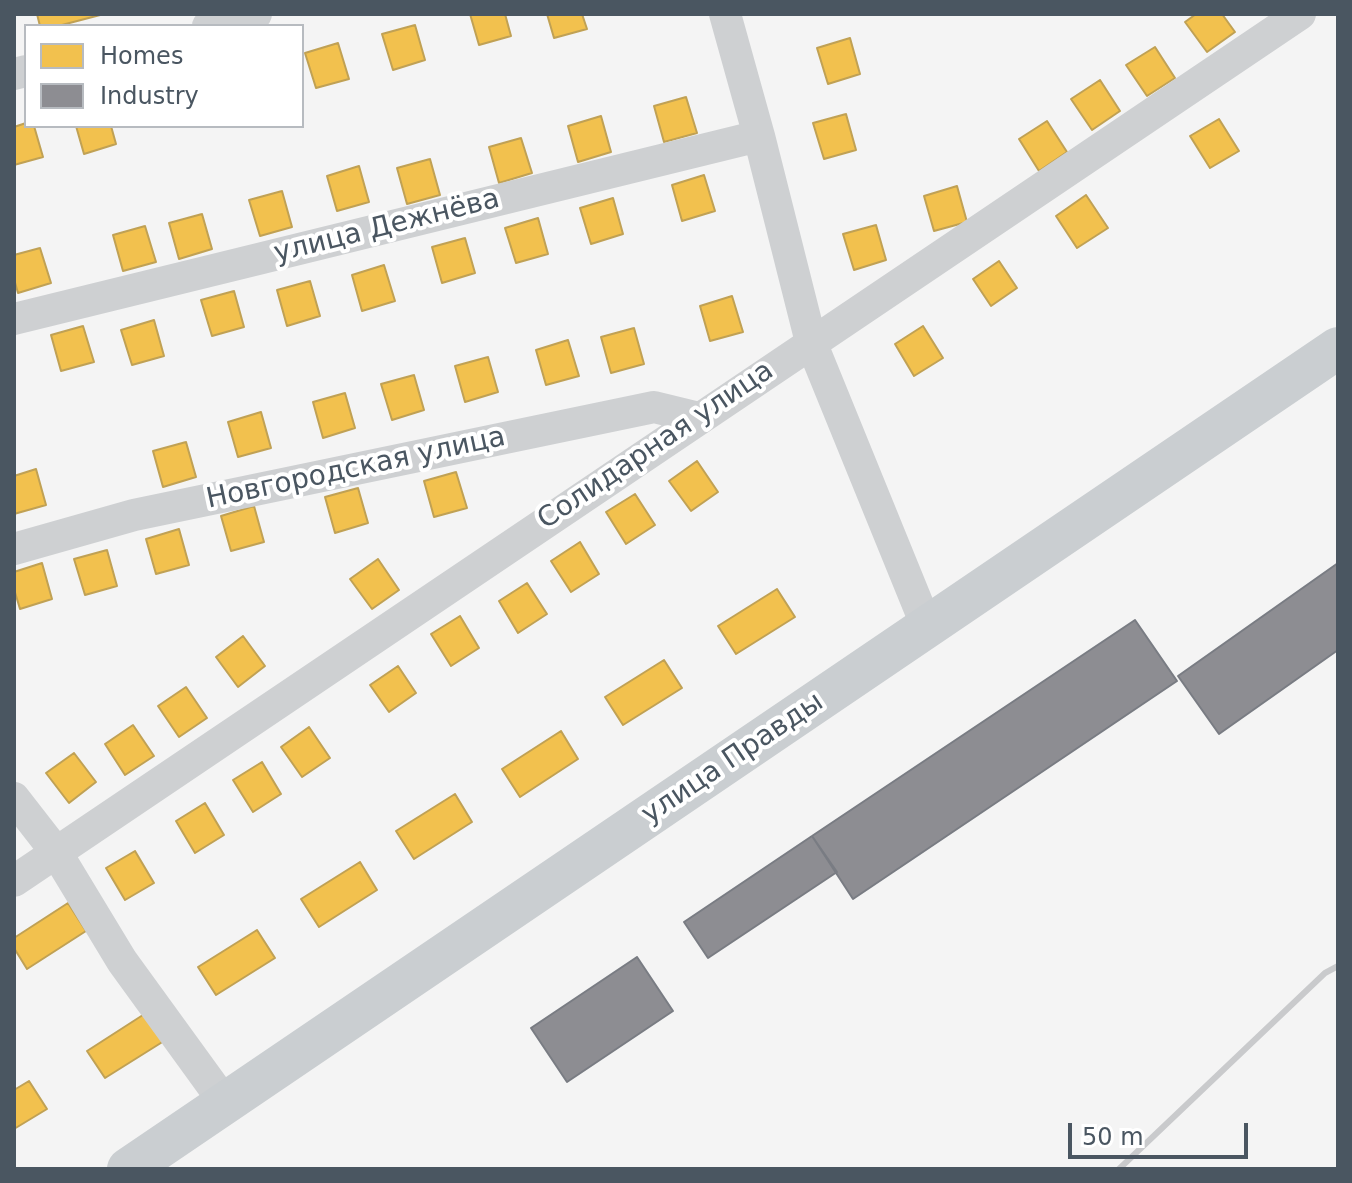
<!DOCTYPE html>
<html>
<head>
<meta charset="utf-8">
<style>
	body { margin:0 }
	#map { position:relative; width:1352px; height:1183px; overflow:hidden; background:#f4f4f4; font-family:"DejaVu Sans",sans-serif }
	canvas { display:block }
	.frame { position:absolute; inset:0; border:16px solid #4a5661; pointer-events:none }
	.legend { position:absolute; left:24px; top:24px; width:280px; height:104px; box-sizing:border-box; background:#fff; border:2px solid #b7bbc0; margin:0; padding:10px 14px; list-style:none; font-size:24px; color:#4a5661 }
	.legend li { display:flex; align-items:center; gap:16px; height:40px }
	.legend b { width:40px; border:2px solid #b7bbc0 }
	.scale { position:absolute; left:1068px; top:1123px; width:180px; height:36px; box-sizing:border-box; border:4px solid #4a5661; border-top:0; padding-left:10px; font-size:24px; line-height:28px; white-space:nowrap; color:#4a5661; -webkit-text-stroke:6px #fff; paint-order:stroke }
</style>
</head>
<body>
<div id="map">
<canvas width="1352" height="1183"></canvas>
<div class="frame"></div>
<ul class="legend">
<li><b style="height:22px;background:#f2c14e"></b>Homes</li>
<li><b style="height:22px;background:#8d8d92"></b>Industry</li>
</ul>
<div class="scale">50 m</div>
</div>
<script>
const ctx = document.querySelector('canvas').getContext('2d');
ctx.lineJoin = 'round';
function fill(path, color) {
  ctx.fillStyle = color;
  ctx.fill(path, 'evenodd');
}
function poly(rows) {
  const path = new Path2D();
  for (const r of rows) {
    path.moveTo(r[0], r[1]);
    for (let i = 2; i < r.length; i += 2) path.lineTo(r[i], r[i + 1]);
  }
  return path;
}
function trace(path, color, width, dash) {
  ctx.strokeStyle = color;
  ctx.lineWidth = width;
  ctx.lineCap = dash ? 'butt' : 'round';
  ctx.setLineDash(dash || []);
  ctx.stroke(path);
}
function write(font, color, halo, rows, align = 'center') {
  ctx.font = font + ' "DejaVu Sans",sans-serif';
  ctx.lineWidth = 8;
  ctx.setLineDash([]);
  ctx.textBaseline = 'middle';
  ctx.strokeStyle = halo;
  ctx.fillStyle = color;
  for (const [text, x, y, turn = 0] of rows) {
    ctx.save();
    ctx.translate(x, y);
    ctx.rotate((+turn || 0) * Math.PI / 180);
    ctx.textAlign = isNaN(turn) ? turn : align;
    if (halo) ctx.strokeText(text, 0, 0);
    ctx.fillText(text, 0, 0);
    ctx.restore();
  }
}
const homes = poly([
	[37,14,104,14,58,26,40,26,37,14],
	[470,14,505,14,511,36,479,45,470,14],
	[547,14,582,14,587,29,554,38,547,14],
	[1196,14,1222,14,1235,32,1207,52,1185,22,1196,14],
	[415,25,425,60,393,70,382,34,415,25],
	[850,38,860,74,828,84,817,48,850,38],
	[338,43,349,79,316,88,305,53,338,43],
	[1155,47,1175,78,1147,96,1126,65,1155,47],
	[1100,80,1120,111,1092,130,1071,99,1100,80],
	[686,97,697,133,664,142,654,106,686,97],
	[846,114,856,150,824,159,813,123,846,114],
	[601,116,611,152,578,162,568,126,601,116],
	[1219,119,1239,151,1210,168,1190,136,1219,119],
	[1047,121,1067,152,1039,171,1019,139,1047,121],
	[26,123,26,126,34,126,43,157,14,165,14,127,26,123],
	[76,126,111,126,116,144,84,154,76,126],
	[521,138,532,173,499,183,489,147,521,138],
	[430,159,440,195,407,204,397,168,430,159],
	[359,166,369,202,337,211,327,176,359,166],
	[704,175,715,211,682,221,672,185,704,175],
	[957,186,967,222,934,231,924,196,957,186],
	[282,191,292,227,260,236,249,200,282,191],
	[1086,195,1108,228,1077,248,1056,216,1086,195],
	[613,198,623,234,591,244,580,208,613,198],
	[202,214,212,249,179,259,169,223,202,214],
	[538,218,548,254,516,263,505,228,538,218],
	[876,225,886,260,854,270,843,234,876,225],
	[145,226,156,262,123,271,113,235,145,226],
	[465,238,475,273,442,283,432,247,465,238],
	[40,248,51,283,18,293,14,279,14,255,40,248],
	[999,261,1017,288,991,306,973,279,999,261],
	[384,265,395,301,362,311,352,275,384,265],
	[310,281,320,316,287,326,277,290,310,281],
	[234,291,244,327,212,336,201,300,234,291],
	[732,296,743,332,710,341,700,306,732,296],
	[154,320,164,356,132,365,121,330,154,320],
	[83,326,94,362,61,371,51,335,83,326],
	[923,326,943,358,914,376,895,344,923,326],
	[634,328,644,364,611,373,601,337,634,328],
	[568,340,579,376,546,385,536,350,568,340],
	[488,357,498,392,465,402,455,366,488,357],
	[414,375,424,410,392,420,381,384,414,375],
	[345,393,355,428,323,438,313,402,345,393],
	[261,412,271,448,238,457,228,422,261,412],
	[186,442,196,477,163,487,153,451,186,442],
	[697,461,718,492,691,511,669,481,697,461],
	[36,469,46,505,14,514,14,476,36,469],
	[456,472,467,508,434,517,424,481,456,472],
	[358,488,368,523,335,533,325,497,358,488],
	[635,494,655,525,626,544,606,512,635,494],
	[254,506,264,542,231,551,221,516,254,506],
	[179,529,189,565,156,574,146,539,179,529],
	[580,542,599,574,571,592,551,561,580,542],
	[107,550,117,586,85,595,74,559,107,550],
	[378,559,399,590,372,609,350,579,378,559],
	[42,563,52,599,20,609,14,589,14,572,42,563],
	[527,583,547,614,518,633,499,601,527,583],
	[777,589,795,617,736,654,718,626,777,589],
	[460,616,479,648,451,666,431,634,460,616],
	[243,636,265,666,238,687,216,657,243,636],
	[664,660,682,688,623,725,605,697,664,660],
	[398,666,416,693,389,712,370,685,398,666],
	[186,687,207,718,179,737,158,706,186,687],
	[133,725,154,756,125,775,105,744,133,725],
	[309,727,330,758,302,777,281,747,309,727],
	[561,731,578,759,520,797,502,769,561,731],
	[74,753,96,782,69,803,46,773,74,753],
	[262,762,281,794,253,812,233,780,262,762],
	[455,794,472,822,414,859,396,831,455,794],
	[205,803,224,835,195,853,176,821,205,803],
	[135,851,154,883,125,900,106,868,135,851],
	[360,862,377,890,319,927,301,899,360,862],
	[68,903,86,931,27,969,14,948,14,938,68,903],
	[257,930,275,958,216,995,198,967,257,930],
	[146,1013,164,1041,105,1078,87,1051,146,1013],
	[29,1081,47,1109,14,1129,14,1090,29,1081]
]);
const industry = poly([
	[1338,563,1338,650,1219,734,1178,676,1338,563],
	[1135,620,1177,681,853,899,812,836,1135,620],
	[812,836,837,872,708,958,684,922,812,836],
	[637,957,673,1011,567,1082,531,1028,637,957]
]);
const minor = poly([
	[725,14,759,136,811,342,927,627],
	[208,26,256,14],
	[14,74,26,71],
	[14,319,759,136],
	[14,549,134,515,654,407,699,418],
	[14,798,56,852,122,961,225,1103],
	[14,881,1300,14]
]);
const major = poly([
	[128,1169,1338,348]
]);
const rail = poly([
	[1119,1169,1325,973,1338,966]
]);
const streetNames = [
	["улица Дежнёва",387,227,-14],
	["Солидарная улица",656,446,-34],
	["Новгородская улица",356,469,-12],
	["улица Правды",733,759,-34]
];
fill(homes, '#f2c14e');
trace(homes, '#c0a154', 2);
fill(industry, '#8d8d92');
trace(industry, '#797c83', 2);
trace(minor, '#ced0d2', 32);
trace(major, '#caced1', 42);
trace(rail, '#c9cacc', 6);
write('28px', '#4a5661', '#fff', streetNames);
</script>
</body>
</html>
